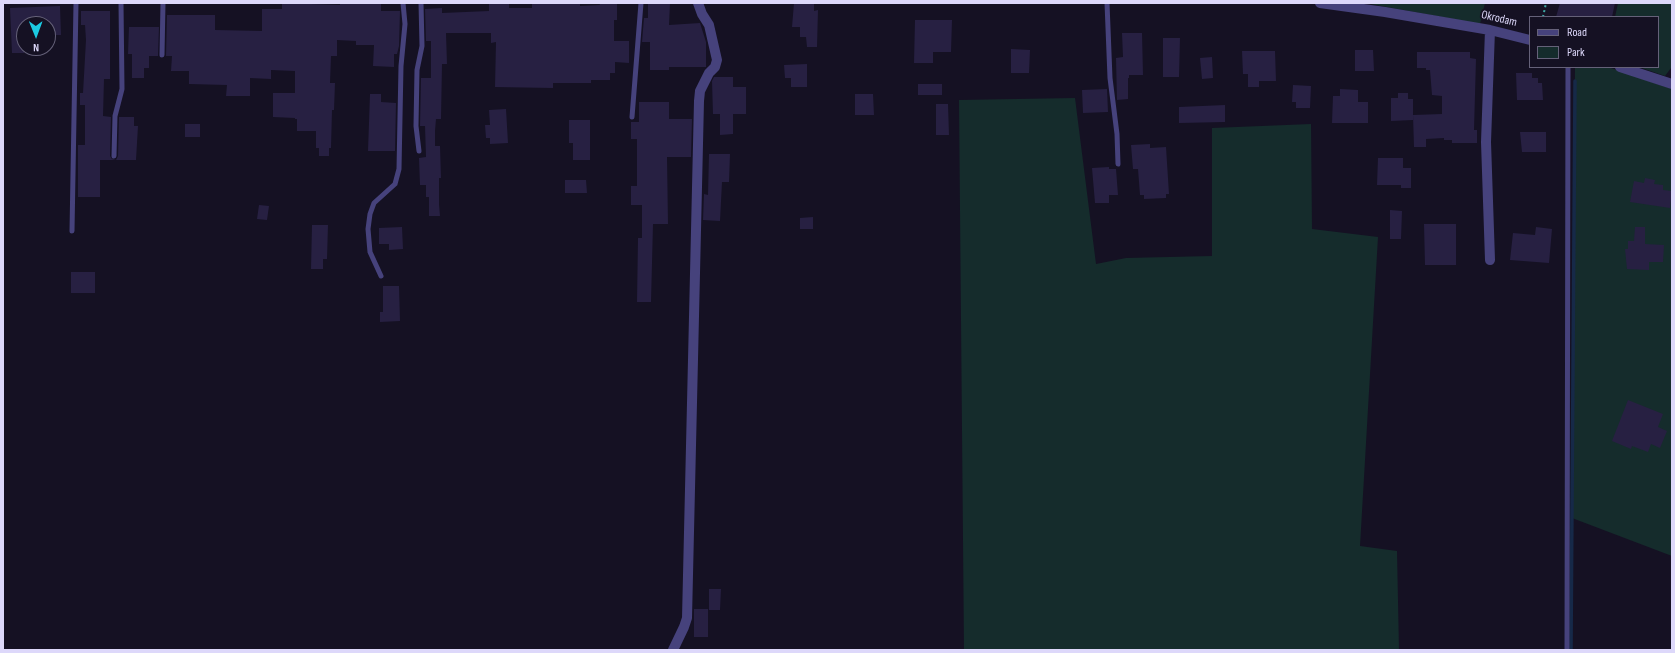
<!DOCTYPE html>
<html>
<head>
<meta charset="utf-8">
<style>
	body { margin:0 }
	#map { position:relative; width:1675px; height:653px; overflow:hidden; background:#151123; font-family:"Sofia Sans Condensed",sans-serif }
	canvas { display:block }
	.frame { position:absolute; inset:0; border:4px solid #ddd8fa; pointer-events:none }
	.legend { position:absolute; left:1529px; top:16px; width:130px; height:52px; box-sizing:border-box; background:#151123; border:1px solid #656179; margin:0; padding:5px 7px; list-style:none; font-size:12px; color:#ddd8fa }
	.legend li { display:flex; align-items:center; gap:8px; height:20px }
	.legend b { width:20px; border:1px solid #656179 }
	.north { position:absolute; left:16px; top:16px; width:40px; height:40px; box-sizing:border-box; background:#151123; border:1px solid #656179; border-radius:50%; rotate:179deg; font-size:11px; font-weight:700; line-height:16px; text-align:center; color:#ddd8fa }
	.north::after { content:''; display:block; margin:auto; width:14px; height:18px; background:#1ccae2; clip-path:polygon(50% 0,100% 100%,50% 72%,0 100%) }
</style>
</head>
<body>
<div id="map">
<canvas width="1675" height="653"></canvas>
<div class="frame"></div>
<ul class="legend">
<li><b style="height:5px;background:#46427c"></b>Road</li>
<li><b style="height:11px;background:#152c2c"></b>Park</li>
</ul>
<div class="north">N</div>
</div>
<script>
const ctx = document.querySelector('canvas').getContext('2d');
ctx.lineJoin = 'round';
function fill(path, color) {
  ctx.fillStyle = color;
  ctx.fill(path, 'evenodd');
}
function poly(rows) {
  const path = new Path2D();
  for (const r of rows) {
    path.moveTo(r[0], r[1]);
    for (let i = 2; i < r.length; i += 2) path.lineTo(r[i], r[i + 1]);
  }
  return path;
}
function trace(path, color, width, dash) {
  ctx.strokeStyle = color;
  ctx.lineWidth = width;
  ctx.lineCap = dash ? 'butt' : 'round';
  ctx.setLineDash(dash || []);
  ctx.stroke(path);
}
function write(font, color, halo, rows, align = 'center') {
  ctx.font = font + ' "Sofia Sans Condensed",sans-serif';
  ctx.lineWidth = 4;
  ctx.setLineDash([]);
  ctx.textBaseline = 'middle';
  ctx.strokeStyle = halo;
  ctx.fillStyle = color;
  for (const [text, x, y, turn = 0] of rows) {
    ctx.save();
    ctx.translate(x, y);
    ctx.rotate((+turn || 0) * Math.PI / 180);
    ctx.textAlign = isNaN(turn) ? turn : align;
    if (halo) ctx.strokeText(text, 0, 0);
    ctx.fillText(text, 0, 0);
    ctx.restore();
  }
}
const green = poly([
	[1365,3,1485,3,1480,24],
	[1618,3,1672,3,1671,68,1665,76,1639,67,1658,67,1658,17,1615,17],
	[1575,67,1608,67,1672,89,1672,556,1572,518],
	[1075,98,1096,264,1126,258,1212,256,1212,128,1311,124,1312,229,1378,237,1360,546,1397,551,1399,650,964,650,959,100]
]);
const stream = poly([
	[1571,650,1575,81]
]);
const building = poly([
	[282,3,340,5,340,3,381,3,381,11,400,11,399,46,397,54,394,54,394,67,373,66,374,45,356,45,356,41,337,40,337,56,331,56,330,83,335,83,334,110,332,110,331,148,329,148,329,156,319,156,319,148,316,148,316,131,297,131,297,119,295,119,295,118,273,117,273,93,295,93,295,71,271,70,271,79,250,78,250,96,226,96,227,85,189,84,189,71,171,71,172,56,166,56,167,15,215,15,215,30,262,31,262,9,282,9],
	[489,3,509,3,509,8,532,8,532,3,580,3,580,6,600,5,599,3,617,3,617,20,614,20,614,41,629,41,629,63,615,62,615,73,610,73,610,80,591,80,591,83,553,83,553,88,495,87,496,42,491,43,491,33,446,33,447,64,442,64,441,119,436,119,435,131,435,146,440,146,441,178,439,178,439,204,440,216,429,216,429,197,426,197,426,185,420,185,419,158,426,157,425,126,420,126,421,78,431,78,431,41,426,41,425,9,442,8,442,13,489,11],
	[648,3,670,3,669,25,700,23,706,42,706,67,669,67,669,70,650,70,650,42,642,42,644,18,648,18],
	[794,3,814,3,814,11,818,10,817,47,807,47,806,37,800,37,800,27,792,27],
	[1560,3,1615,3,1612,17,1556,17],
	[60,6,61,35,48,35,48,24,24,24,24,53,12,53,10,8],
	[81,11,110,11,110,79,104,79,103,116,111,117,110,156,112,159,116,160,118,156,119,117,134,117,134,126,138,126,136,160,100,160,100,197,78,197,78,145,85,145,85,105,80,105,80,93,83,93,86,40,85,25,81,25],
	[915,20,952,20,951,52,933,52,933,63,914,63],
	[129,27,159,27,158,56,149,56,149,68,144,68,144,78,132,78,132,54,128,54],
	[1122,33,1142,33,1143,75,1129,75,1129,78,1128,78,1128,99,1117,100,1116,58,1123,57],
	[1163,38,1180,38,1179,77,1163,77],
	[1011,49,1030,50,1029,73,1011,73],
	[1355,50,1373,50,1374,71,1355,71],
	[1242,51,1275,51,1276,81,1259,81,1259,87,1248,87,1248,74,1243,74],
	[1417,52,1470,52,1470,58,1476,59,1474,130,1477,130,1477,143,1452,143,1452,140,1444,140,1444,138,1426,139,1426,147,1414,147,1413,115,1442,114,1442,96,1432,95,1430,70,1426,70,1426,68,1417,68],
	[1212,57,1213,78,1202,79,1200,58],
	[807,64,807,87,791,87,791,78,785,78,784,65],
	[1516,73,1532,73,1532,78,1538,78,1538,83,1542,83,1543,100,1517,100],
	[714,77,733,77,733,87,746,87,746,114,733,114,733,134,720,135,720,114,713,114,712,81],
	[918,84,942,84,942,95,918,95],
	[1293,85,1311,86,1310,108,1296,108,1296,102,1292,102],
	[1107,89,1108,112,1083,113,1082,90],
	[1340,89,1358,90,1358,102,1368,102,1368,123,1332,123,1333,96,1340,96],
	[1398,93,1408,93,1408,99,1413,99,1413,120,1391,121,1391,98,1398,98],
	[370,94,381,94,381,102,396,103,395,151,368,151],
	[855,94,873,94,874,115,855,115],
	[639,102,669,102,669,119,692,119,691,157,667,157,668,224,653,224,651,302,637,302,638,238,642,238,642,205,631,205,631,186,637,186,637,139,631,139,631,122,639,122],
	[936,104,948,104,949,135,936,135],
	[1225,105,1225,122,1179,123,1179,107],
	[506,109,508,143,490,144,490,138,486,138,485,125,490,125,489,110],
	[569,120,590,120,590,160,573,160,573,143,569,143],
	[185,124,200,124,200,137,185,137],
	[1520,132,1546,132,1546,152,1522,152],
	[1150,144,1150,148,1166,147,1169,194,1166,194,1166,198,1144,199,1144,195,1140,195,1138,169,1133,169,1131,145],
	[709,154,730,154,729,182,722,182,720,221,703,220,704,194,708,195],
	[1378,158,1403,158,1403,168,1411,168,1411,188,1401,188,1401,185,1377,185],
	[1109,167,1109,169,1116,169,1118,195,1109,195,1109,203,1095,203,1092,168],
	[1645,178,1655,180,1654,184,1663,185,1663,190,1672,191,1670,208,1630,202,1634,181,1644,183],
	[565,180,586,180,587,193,565,193],
	[259,205,269,206,267,220,257,219],
	[1390,210,1402,211,1401,239,1390,239],
	[813,217,813,229,800,229,800,218],
	[1424,224,1456,224,1456,265,1425,265],
	[312,225,328,225,327,259,323,259,323,269,311,269],
	[402,227,403,249,389,250,389,244,379,244,379,228],
	[1536,227,1552,229,1549,263,1510,260,1513,233,1535,235],
	[1635,227,1645,227,1645,244,1664,245,1663,262,1649,262,1649,270,1627,269,1625,249,1628,249,1628,241,1634,241],
	[71,272,95,272,95,293,71,293],
	[383,286,399,286,400,321,380,322,380,312,383,312],
	[1628,400,1663,414,1658,427,1667,431,1660,448,1651,444,1648,452,1632,446,1631,449,1612,441],
	[709,589,721,589,720,610,709,610],
	[694,609,708,609,708,637,694,637]
]);
const path = poly([
	[1543,17,1546,3]
]);
const service = poly([
	[1107,3,1110,78,1117,134,1118,164],
	[162,55,163,3],
	[632,117,641,3],
	[419,151,416,126,417,70,422,46,421,3],
	[114,156,115,116,122,89,121,3],
	[72,231,76,3],
	[381,276,370,252,368,229,370,214,374,203,395,184,399,169,401,66,405,24,403,3],
	[1567,650,1568,67]
]);
const minor = poly([
	[1320,3,1385,12,1490,30,1530,40],
	[1620,67,1672,84],
	[1490,260,1486,142,1490,30],
	[673,650,684,627,687,618,699,101,700,91,709,73,715,67,717,60,709,25,702,14,698,3]
]);
const streetNames = [
	["Okrodam",1499,19,13]
];
fill(green, '#152c2c');
trace(stream, '#162948', 3.5);
fill(building, '#272042');
trace(path, '#3ea8a4', 2, [2, 3]);
trace(service, '#46427c', 5);
trace(minor, '#46427c', 10);
write('12px', '#ddd8fa', '#151123', streetNames);
</script>
</body>
</html>
